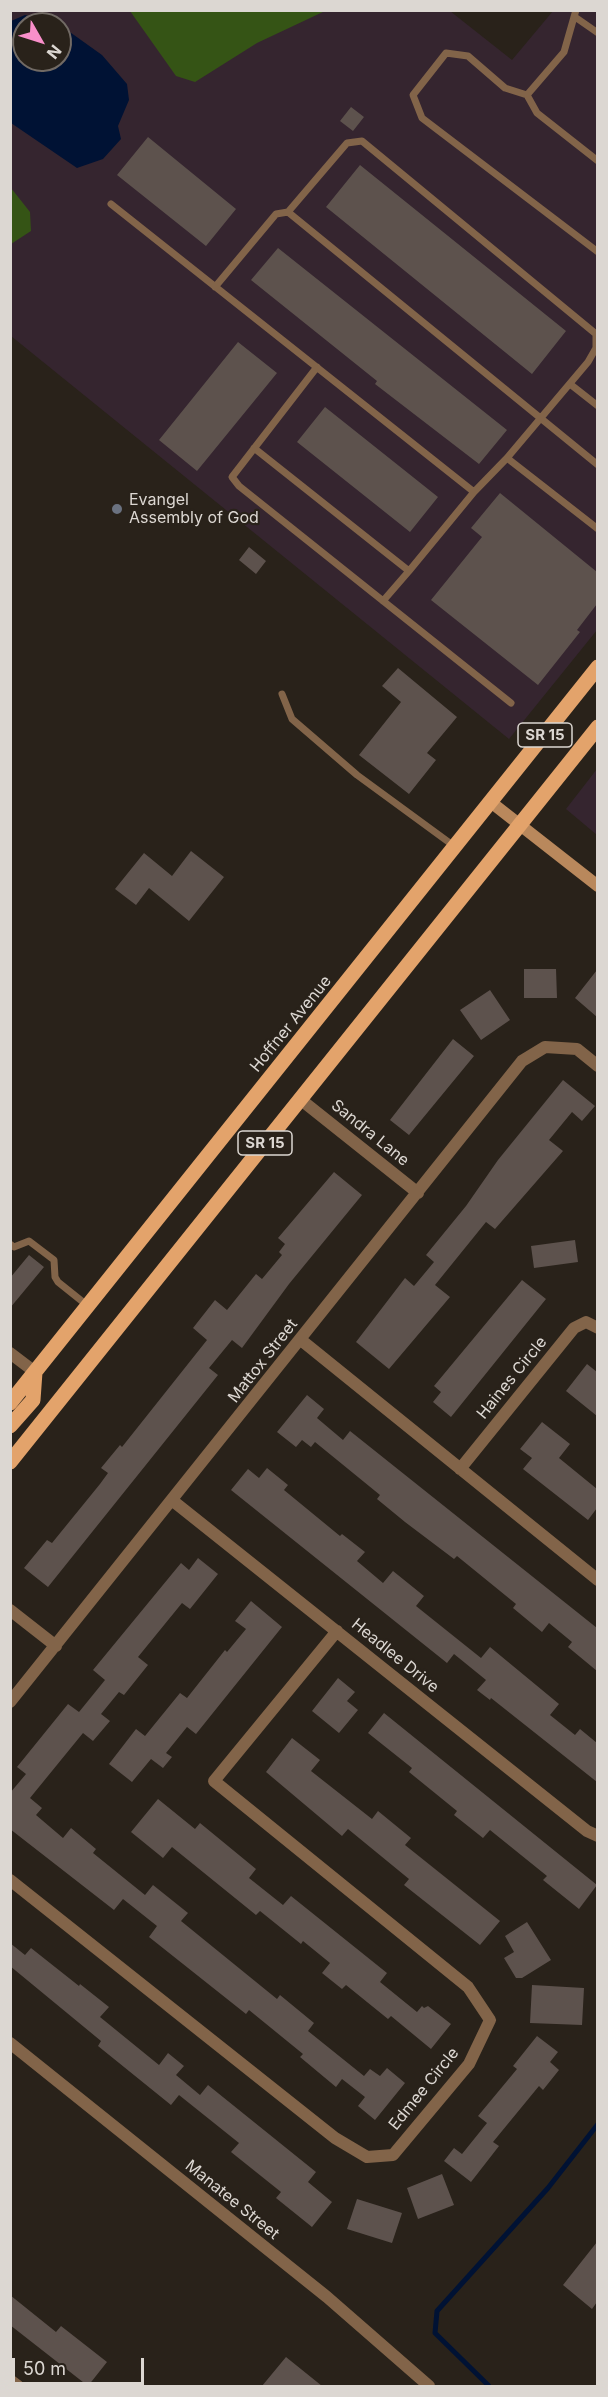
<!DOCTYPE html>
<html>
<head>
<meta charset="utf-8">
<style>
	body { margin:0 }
	#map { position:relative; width:608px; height:2397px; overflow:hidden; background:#29221a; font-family:Inter,sans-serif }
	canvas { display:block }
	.frame { position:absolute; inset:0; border:12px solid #dcd7d2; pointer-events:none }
	.north { position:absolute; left:12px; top:12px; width:60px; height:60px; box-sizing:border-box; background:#29221a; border:2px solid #716a64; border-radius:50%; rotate:129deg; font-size:16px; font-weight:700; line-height:24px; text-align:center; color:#dcd7d2 }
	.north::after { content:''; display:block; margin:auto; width:21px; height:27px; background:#f98fca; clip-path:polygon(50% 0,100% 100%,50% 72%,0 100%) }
	.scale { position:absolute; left:12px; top:2358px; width:132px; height:27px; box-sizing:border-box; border:3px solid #dcd7d2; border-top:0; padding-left:8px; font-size:18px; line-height:21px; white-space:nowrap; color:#dcd7d2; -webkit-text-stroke:4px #29221a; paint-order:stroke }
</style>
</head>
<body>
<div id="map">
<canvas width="608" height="2397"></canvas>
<div class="frame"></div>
<div class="north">N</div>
<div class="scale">50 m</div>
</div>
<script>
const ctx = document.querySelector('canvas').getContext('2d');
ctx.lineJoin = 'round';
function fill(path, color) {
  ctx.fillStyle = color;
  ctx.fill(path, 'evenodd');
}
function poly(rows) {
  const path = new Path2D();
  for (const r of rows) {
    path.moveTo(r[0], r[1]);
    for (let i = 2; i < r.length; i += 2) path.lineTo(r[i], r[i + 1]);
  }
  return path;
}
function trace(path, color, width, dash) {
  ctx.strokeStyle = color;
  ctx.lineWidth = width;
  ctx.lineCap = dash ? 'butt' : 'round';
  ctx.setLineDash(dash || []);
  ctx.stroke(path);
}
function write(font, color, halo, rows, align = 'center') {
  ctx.font = font + ' Inter,sans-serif';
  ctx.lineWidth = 4.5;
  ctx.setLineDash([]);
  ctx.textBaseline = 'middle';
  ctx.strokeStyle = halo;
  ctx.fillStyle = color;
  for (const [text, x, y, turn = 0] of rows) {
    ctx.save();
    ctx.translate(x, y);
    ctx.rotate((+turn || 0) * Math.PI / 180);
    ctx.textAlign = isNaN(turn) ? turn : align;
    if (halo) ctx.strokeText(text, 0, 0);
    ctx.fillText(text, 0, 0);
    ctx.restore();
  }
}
const commercial = poly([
	[10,11,450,11,512,60,553,11,597,11,597,630,509,739,11,336],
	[24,24,60,24,60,60,24,60],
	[597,769,597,835,566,809]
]);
const green = poly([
	[130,11,325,11,257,43,195,82,176,76],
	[11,188,30,212,31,231,11,244]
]);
const water = poly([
	[25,15,58,24,24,24,24,60,60,60,60,25,102,55,127,84,129,100,118,126,121,139,103,159,77,168,11,123,11,21]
]);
const stream = poly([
	[489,2386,435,2333,437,2311,548,2188,598,2124]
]);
const building = poly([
	[351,107,364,117,353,131,340,121],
	[148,137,236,209,206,246,117,175],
	[360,165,566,331,532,374,326,207],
	[278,248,507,430,479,464,375,384,377,381,251,280],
	[238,342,277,373,197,471,159,440],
	[325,407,438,497,410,532,297,442],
	[500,493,597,572,597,604,577,630,580,632,538,685,431,600,482,537,471,528],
	[249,547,266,561,256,574,239,560],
	[398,668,457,717,427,753,436,760,409,794,359,755,401,702,382,686],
	[191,851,224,877,189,921,149,888,136,905,115,889,144,853,172,876],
	[524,969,556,969,557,998,524,998],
	[597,970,597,1017,575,998],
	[490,990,510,1020,481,1040,460,1010],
	[453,1039,474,1056,409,1135,390,1120],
	[563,1080,595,1106,582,1121,572,1112,549,1140,563,1151,495,1229,486,1222,435,1285,450,1297,389,1369,356,1342,405,1278,414,1286,434,1262,426,1255,466,1206,498,1160],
	[334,1172,362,1195,289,1284,242,1348,232,1340,209,1368,218,1375,48,1587,24,1568,47,1540,52,1543,100,1484,108,1473,101,1468,120,1445,122,1447,207,1340,193,1328,215,1300,227,1310,256,1274,262,1279,282,1255,279,1252,285,1244,278,1238],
	[575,1240,578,1262,534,1268,531,1246],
	[29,1255,44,1267,10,1308,10,1278],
	[522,1280,546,1299,451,1417,433,1402,441,1392,434,1386],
	[587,1364,597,1372,597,1416,566,1391],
	[307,1395,324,1409,317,1418,343,1440,350,1431,597,1628,597,1671,568,1647,572,1642,549,1623,542,1632,513,1608,516,1604,457,1556,454,1559,405,1522,377,1499,380,1495,315,1442,311,1447,302,1440,296,1447,277,1432],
	[542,1422,570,1444,559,1458,597,1489,597,1508,588,1520,523,1469,532,1458,520,1449],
	[267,1468,288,1485,284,1490,340,1536,342,1534,365,1552,357,1561,383,1583,393,1571,424,1596,416,1606,481,1658,490,1647,559,1704,550,1715,575,1735,580,1729,597,1743,597,1782,491,1698,490,1700,477,1690,486,1680,454,1654,447,1663,231,1490,248,1469,259,1478],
	[198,1558,218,1574,190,1609,182,1603,138,1657,148,1665,124,1695,119,1692,101,1714,110,1721,93,1741,83,1733,30,1798,42,1808,36,1815,63,1838,71,1828,96,1849,93,1853,145,1895,153,1885,188,1913,181,1921,277,1999,280,1995,314,2023,308,2031,364,2076,370,2069,380,2076,387,2068,405,2083,375,2120,358,2106,365,2097,342,2079,336,2087,300,2057,303,2054,249,2010,246,2014,149,1937,157,1926,123,1899,114,1910,10,1829,10,1793,26,1774,17,1767,68,1704,79,1712,105,1680,93,1670,181,1563,189,1570],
	[251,1601,282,1627,196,1734,187,1727,166,1753,172,1757,163,1768,151,1759,132,1782,109,1764,136,1729,145,1736,180,1693,187,1698,225,1650,227,1652,246,1629,235,1621],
	[338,1678,355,1692,347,1701,358,1710,339,1733,312,1711],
	[384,1713,597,1885,579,1909,543,1880,547,1876,490,1830,483,1838,454,1815,457,1811,409,1772,412,1768,368,1733],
	[292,1738,320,1760,311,1771,372,1819,378,1811,411,1838,405,1845,500,1921,480,1945,404,1885,409,1879,348,1829,342,1836,266,1772],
	[158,1799,195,1829,200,1823,256,1869,249,1878,283,1905,291,1896,387,1973,380,1982,417,2012,422,2006,424,2008,428,2006,451,2024,431,2049,391,2016,388,2019,346,1985,342,1989,322,1973,330,1963,303,1941,301,1944,260,1911,256,1915,172,1847,163,1858,131,1832],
	[527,1922,551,1960,522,1978,516,1978,504,1958,514,1952,505,1936],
	[10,1943,25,1955,31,1948,79,1986,80,1984,109,2007,100,2017,159,2065,168,2053,184,2066,176,2075,200,2095,208,2085,316,2172,308,2182,332,2202,312,2227,276,2198,281,2192,231,2152,239,2143,179,2095,171,2105,98,2046,101,2041,10,1966],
	[532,1985,584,1988,582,2025,530,2023],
	[537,2036,558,2052,550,2062,559,2070,543,2090,539,2086,493,2142,499,2146,471,2182,444,2161,454,2148,462,2154,487,2123,478,2116,517,2069,513,2066],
	[442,2174,454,2205,418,2219,407,2188],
	[357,2199,402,2213,392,2243,347,2229],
	[597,2242,597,2302,592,2309,563,2285],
	[10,2295,56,2332,61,2326,107,2362,88,2386,10,2325],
	[286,2357,322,2386,262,2386]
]);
const lane = poly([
	[576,10,564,52,527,95,505,88,468,56,446,53,413,95,422,118,598,252],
	[575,17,598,33],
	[527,95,537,113,598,161],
	[111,204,474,492,507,458,598,529],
	[288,212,347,143,362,141,596,334,596,348,588,362,507,458],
	[215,287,276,214,288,212,598,465],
	[317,367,232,477,239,486,511,703],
	[570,384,598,406],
	[254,448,409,571,474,492],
	[383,601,409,571],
	[282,694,292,719,357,775,454,846],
	[10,1244,14,1247,29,1241,54,1260,55,1277,58,1282,88,1306]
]);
const street = poly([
	[300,1099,418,1193],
	[301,1340,598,1580],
	[10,1353,35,1372],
	[460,1469,574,1328,586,1322,598,1328],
	[173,1501,587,1831,598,1836],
	[10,1610,56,1646],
	[10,1702,522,1061,545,1047,577,1049,598,1066],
	[10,1880,335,2138,367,2157,393,2155,469,2064,490,2020,468,1987,214,1781,337,1631],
	[10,2043,327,2297,429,2386],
	[10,2380,18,2386]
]);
const secondary = poly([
	[492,803,598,886]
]);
const primary = poly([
	[10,1403,598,667],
	[10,1426,33,1400,35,1372],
	[10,1462,598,727]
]);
const markers = [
	[117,509,6,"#6b7280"]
];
const shields = [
	[545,735,54],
	[265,1143,54]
];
const shieldNames = [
	["SR 15",545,735],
	["SR 15",265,1143]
];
const poiNames = [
	["Evangel",129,500],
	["Assembly of God",129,518]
];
const streetNames = [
	["Hoffner Avenue",291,1024,-51],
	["Sandra Lane",370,1133,39],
	["Mattox Street",263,1361,-52],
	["Haines Circle",512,1378,-51],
	["Headlee Drive",395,1656,39],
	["Edmee Circle",424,2089,-51],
	["Manatee Street",232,2200,39]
];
fill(commercial, '#35252f');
fill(green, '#355415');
fill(water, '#001234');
trace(stream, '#001234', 5);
fill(building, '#5d524d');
trace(lane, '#826449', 7);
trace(street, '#826449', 12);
trace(secondary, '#b9885c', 12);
trace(primary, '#e3a36b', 15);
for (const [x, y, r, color] of markers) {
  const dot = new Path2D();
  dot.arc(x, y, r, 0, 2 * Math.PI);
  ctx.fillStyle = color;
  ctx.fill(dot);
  trace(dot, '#29221a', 2);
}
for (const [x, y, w] of shields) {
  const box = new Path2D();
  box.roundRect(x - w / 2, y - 12, w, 24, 4.5);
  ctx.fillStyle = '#29221a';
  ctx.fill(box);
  trace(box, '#dcd7d2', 1.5);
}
write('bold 15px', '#dcd7d2', null, shieldNames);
write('16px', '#dcd7d2', '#29221a', poiNames, 'left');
write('16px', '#dcd7d2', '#29221a', streetNames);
</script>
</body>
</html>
